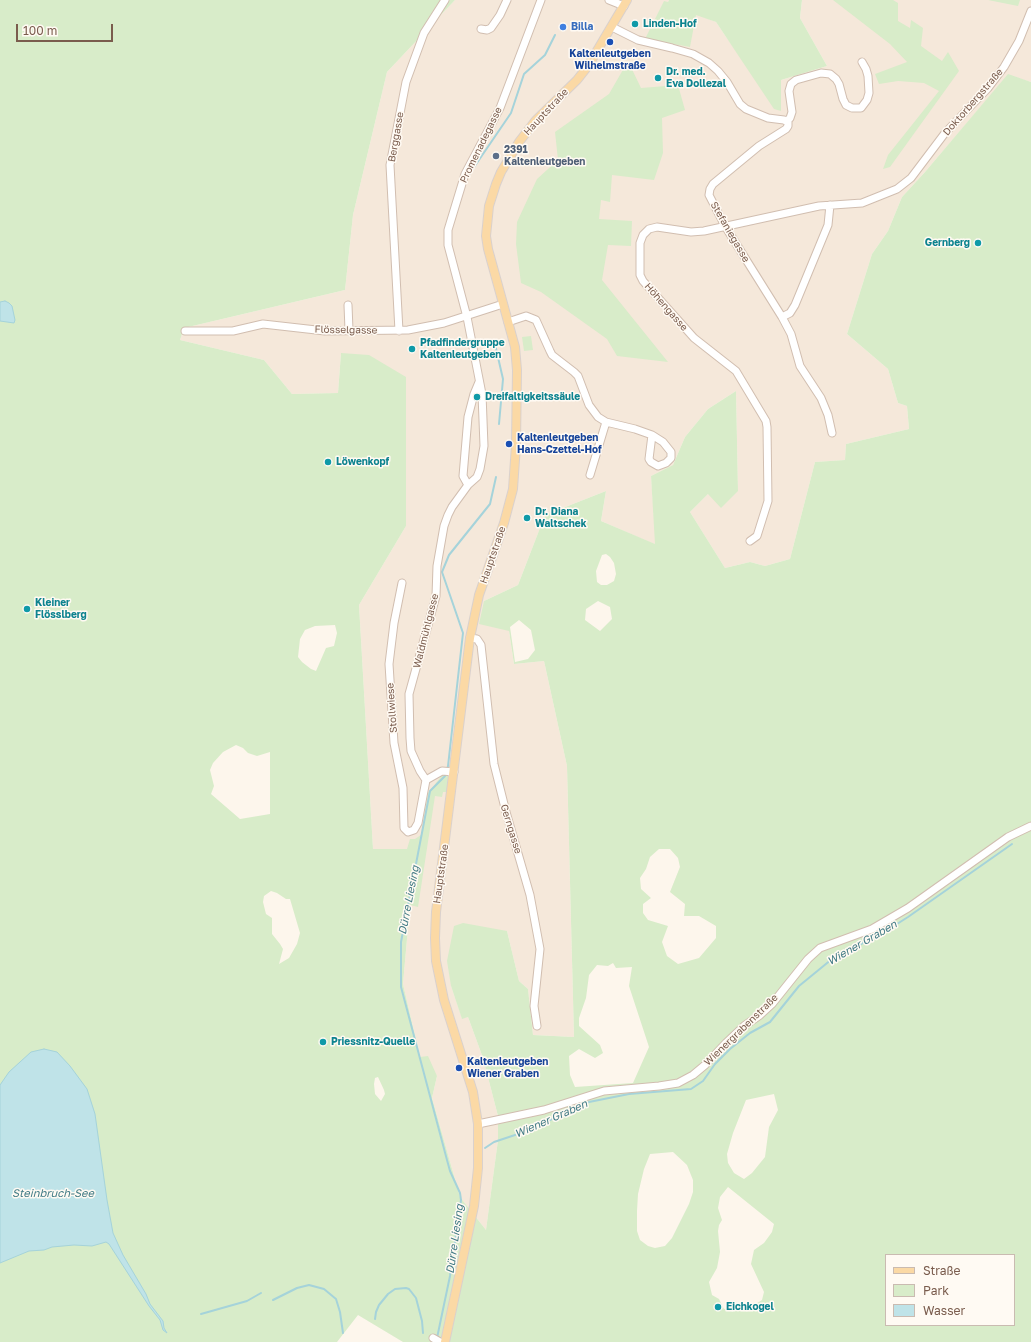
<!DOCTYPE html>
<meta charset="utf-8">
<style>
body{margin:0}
#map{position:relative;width:1031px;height:1342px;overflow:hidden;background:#fdf6ec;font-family:"Golos Text",sans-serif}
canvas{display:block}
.legend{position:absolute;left:885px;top:1254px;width:130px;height:72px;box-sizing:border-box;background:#fffaf3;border:1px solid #cabbb1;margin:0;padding:5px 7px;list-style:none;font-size:12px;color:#7a5c4d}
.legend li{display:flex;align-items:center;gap:8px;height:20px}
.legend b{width:20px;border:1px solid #cabbb1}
.scale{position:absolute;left:16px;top:24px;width:97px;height:18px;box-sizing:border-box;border:2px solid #7a5c4d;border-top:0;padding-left:5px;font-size:12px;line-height:14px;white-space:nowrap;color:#7a5c4d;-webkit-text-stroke:3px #fffaf3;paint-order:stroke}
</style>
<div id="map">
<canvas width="1031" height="1342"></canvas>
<ul class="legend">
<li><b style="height:5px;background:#fbd9a5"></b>Straße</li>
<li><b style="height:11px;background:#d8ecc9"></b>Park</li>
<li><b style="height:11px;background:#bfe3e8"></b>Wasser</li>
</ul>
<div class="scale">100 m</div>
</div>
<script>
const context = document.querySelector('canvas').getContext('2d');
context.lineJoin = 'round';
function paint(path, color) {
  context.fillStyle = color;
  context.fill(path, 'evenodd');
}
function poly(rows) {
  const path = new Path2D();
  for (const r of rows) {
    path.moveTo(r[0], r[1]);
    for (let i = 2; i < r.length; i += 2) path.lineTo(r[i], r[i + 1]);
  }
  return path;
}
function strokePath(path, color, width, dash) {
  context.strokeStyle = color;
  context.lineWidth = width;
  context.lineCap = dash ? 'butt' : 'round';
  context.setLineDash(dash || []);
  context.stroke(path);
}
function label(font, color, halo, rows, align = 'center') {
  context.font = font + ' "Golos Text",sans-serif';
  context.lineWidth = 3;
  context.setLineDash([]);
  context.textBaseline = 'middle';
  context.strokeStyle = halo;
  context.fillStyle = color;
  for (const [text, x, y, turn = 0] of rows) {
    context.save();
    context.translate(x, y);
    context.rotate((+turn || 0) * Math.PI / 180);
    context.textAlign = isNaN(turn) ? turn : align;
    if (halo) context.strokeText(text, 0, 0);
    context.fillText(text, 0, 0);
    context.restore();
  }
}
paint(poly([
 [455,0,669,0,668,2,716,22,726,37,781,111,781,80,827,66,800,18,802,0,1031,0,1031,82,1008,75,925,172,902,197,888,231,872,254,847,334,888,369,898,403,907,406,909,429,846,444,845,460,815,462,790,559,765,566,750,562,725,568,690,512,708,494,738,491,736,391,708,409,685,437,673,465,651,476,656,545,601,521,606,491,545,515,518,585,484,601,509,631,514,664,544,661,567,766,574,1037,533,1035,528,989,519,981,507,931,451,986,462,1018,468,1017,483,1058,498,1116,498,1140,486,1230,460,1197,432,1098,437,1076,420,1057,403,984,410,905,424,849,373,849,359,605,406,526,341,353,338,393,292,394,264,360,180,340,184,328,345,290,353,215,387,72]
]), '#f5e8da');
paint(poly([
 [0,0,455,0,387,72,353,215,345,290,184,328,180,340,264,360,292,394,338,393,341,353,369,355,406,377,406,526,359,605,373,849,407,849,410,839,415,839,421,835,428,793,443,774,450,774,447,792,443,792,442,797,435,796,418,907,410,905,403,984,420,1057,428,1056,437,1076,432,1098,460,1197,486,1230,498,1140,498,1116,483,1058,468,1017,462,1019,451,986,447,961,454,926,463,923,507,931,519,981,528,989,533,1035,574,1037,567,766,544,661,514,664,509,631,479,624,484,601,518,585,545,515,606,491,601,521,655,544,651,476,673,465,685,437,708,409,736,391,738,491,721,508,708,494,690,512,725,568,750,562,765,566,790,559,815,462,845,460,846,444,909,429,907,406,898,403,888,369,847,334,872,254,888,231,902,197,925,172,1008,74,1031,82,1031,1342,403,1342,358,1315,337,1342,0,1342],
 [606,554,610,557,614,563,616,574,614,581,607,585,601,585,597,582,596,571,602,555],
 [598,601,610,607,612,619,600,631,585,620,586,609],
 [519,620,531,630,535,650,528,659,515,662,510,627],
 [335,625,337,633,334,646,326,648,316,671,311,669,302,662,298,657,300,639,305,630,315,626],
 [236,745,243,748,248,753,257,756,270,752,270,814,240,819,211,794,214,786,210,770,213,763,223,752],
 [659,849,670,849,678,858,680,867,670,892,685,904,684,916,699,916,716,926,716,938,699,958,678,964,667,956,662,942,668,926,648,920,643,913,643,904,651,898,641,889,640,878,646,869,650,857],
 [271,891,277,893,286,899,290,899,300,933,297,944,289,958,279,964,283,949,280,944,272,934,272,918,266,914,263,902,264,896],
 [613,963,616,968,632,967,629,986,649,1047,633,1083,575,1087,570,1075,569,1056,579,1049,595,1058,603,1053,600,1045,579,1026,579,1018,586,998,589,975,597,965,608,966],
 [378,1077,384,1090,385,1094,381,1101,375,1094,374,1084,375,1078],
 [774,1094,778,1110,769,1127,765,1157,752,1173,744,1179,734,1173,728,1163,727,1154,733,1133,746,1100],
 [673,1152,687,1165,693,1180,693,1192,689,1204,672,1238,665,1246,655,1248,648,1246,640,1240,637,1231,637,1211,638,1194,644,1169,650,1154],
 [728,1187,774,1224,772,1232,764,1243,754,1250,751,1264,764,1292,762,1300,748,1309,736,1306,724,1309,719,1299,712,1295,709,1282,717,1268,720,1252,718,1231,719,1225,722,1220,718,1208,720,1197],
 [886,1255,1014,1255,1014,1325,886,1325],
 [669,0,802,0,800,18,827,66,781,80,781,111,774,109,716,22,696,15,690,47,645,39,664,1,668,2],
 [833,0,893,0,898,3,898,21,910,28,911,20,923,28,921,46,942,61,948,52,959,71,890,167,883,169,888,155,939,91,924,83,898,81,879,84,875,74,907,62,890,44],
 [988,0,1020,0,1018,6],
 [628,61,641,88,678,85,685,110,662,118,663,153,654,180,612,175,610,202,601,200,599,219,632,221,631,246,608,245,602,280,668,362,617,356,607,339,541,292,521,283,516,244,517,222,537,179,558,160,555,132,609,94],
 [531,336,533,350,524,351,522,337]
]), '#d8ecc9');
const water = poly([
 [5,301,9,303,12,306,15,320,14,323,0,321,0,302,5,301],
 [44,1049,57,1052,70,1066,87,1089,95,1114,107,1200,113,1233,123,1255,146,1294,150,1304,163,1321,164,1328,167,1333,163,1330,160,1320,149,1306,109,1244,106,1242,92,1246,74,1245,52,1247,44,1250,29,1251,0,1263,0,1085,9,1072,31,1052,44,1049]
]);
paint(water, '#bfe3e8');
strokePath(water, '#a5d3da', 1);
strokePath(poly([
 [468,176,511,113,524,74,545,55,555,35],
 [494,340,503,379,499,424],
 [485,1148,494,1142,524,1132,589,1102,629,1094,691,1089,703,1081,715,1064,730,1049,750,1033,770,1022,799,986,832,959,886,931,908,917,1012,844],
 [273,1300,297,1288,309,1285,324,1289,336,1299,340,1312,343,1333],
 [201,1314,247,1301,261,1293],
 [375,1319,376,1312,379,1305,388,1294,395,1289,406,1288,409,1289,416,1298,422,1321,423,1333],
 [437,1338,450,1276,461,1200,460,1193,450,1171,447,1160,401,987,401,942,430,791,445,776,448,766,463,633,442,572,449,555,490,504,496,477]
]), '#a5d3da', 2);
const minor = poly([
 [609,0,624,6],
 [612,27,638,40,672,48,693,54,709,63,718,71,727,82,740,104,746,109,768,118,784,120,788,122,788,126,786,129,759,146,713,184,710,189,709,195,725,226,782,317,791,334,800,366,821,398,828,415,832,433],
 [481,29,487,30,491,28,500,15,507,0],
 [787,121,790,118,792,112,789,91,791,84,796,80,821,73,830,74,836,79,839,84,843,99,846,105,852,108,861,108,867,100,869,93,868,76,866,69,862,62],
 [348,305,349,330],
 [782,317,790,313,795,305,828,225,830,205],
 [508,322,526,316,536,320,550,351,552,355,574,372,578,376,589,405,598,417,606,422,635,429,652,435,649,459,651,462,658,466,666,463,671,458,671,452,663,442,652,435],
 [185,331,233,331,263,324,325,331,408,330,444,323,503,304],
 [399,331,390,165,406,82,424,33,445,0],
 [590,475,606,422],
 [468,485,463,476,468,417,474,394,479,382],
 [750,541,757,536,768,501,767,427,766,421,736,371,694,338,643,281,640,275,640,243,643,235,649,229,657,227,691,232,704,231,819,206,862,203,897,189,911,178,945,133,988,88,1004,67,1019,41,1031,11],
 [402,583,394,623,389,664,394,743,403,788,404,828,408,832,414,830,418,823,426,780,420,771,411,751,410,738,409,694,436,596,437,566,444,526,448,515,452,507,468,485,477,477,480,469,484,446,482,394,467,317,448,245,448,230,465,174,500,108,541,0],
 [470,638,477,639,481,645,494,764,506,812,530,895,540,949,534,1006,537,1026],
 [426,780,442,771,454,772],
 [478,1124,544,1110,604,1091,659,1086,678,1083,693,1075,705,1065,726,1043,744,1026,760,1015,772,1004,808,959,820,948,872,929,908,908,1008,837,1031,826],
 [433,1338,440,1342]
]);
const major = poly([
 [445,1342,474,1206,478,1168,478,1124,473,1092,444,1000,436,961,435,938,436,912,470,638,479,595,504,523,513,489,516,445,517,370,515,347,488,249,486,236,489,206,496,184,501,172,519,142,536,120,577,80,588,66,627,0]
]);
strokePath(minor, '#d1beb0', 9);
strokePath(major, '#dad1cd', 10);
strokePath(minor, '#fff', 7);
strokePath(major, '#fbd9a5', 8);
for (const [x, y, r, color] of [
 [635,24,4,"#0f9aa8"],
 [563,27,4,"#3f7fe0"],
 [610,42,4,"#1a4fb4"],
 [658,78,4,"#0f9aa8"],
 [496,156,4,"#5c6f8a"],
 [978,243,4,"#0f9aa8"],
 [412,349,4,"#0f9aa8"],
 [477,397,4,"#0f9aa8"],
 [509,444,4,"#1a4fb4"],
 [328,462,4,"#0f9aa8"],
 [527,518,4,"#0f9aa8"],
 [27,609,4,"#0f9aa8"],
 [323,1042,4,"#0f9aa8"],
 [459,1068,4,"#1a4fb4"],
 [718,1307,4,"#0f9aa8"]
]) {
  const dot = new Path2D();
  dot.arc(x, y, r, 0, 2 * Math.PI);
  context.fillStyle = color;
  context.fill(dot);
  strokePath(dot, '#fffaf3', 1.5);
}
label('bold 10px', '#0d838f', '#fffaf3', [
 ["Linden-Hof",643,24],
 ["Dr. med.",666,72],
 ["Eva Dollezal",666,84],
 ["Gernberg",970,243,"right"],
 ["Pfadfindergruppe",420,343],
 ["Kaltenleutgeben",420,355],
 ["Dreifaltigkeitssäule",485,397],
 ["Löwenkopf",336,462],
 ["Dr. Diana",535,512],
 ["Waltschek",535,524],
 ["Kleiner",35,603],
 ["Flösslberg",35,615],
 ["Priessnitz-Quelle",331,1042],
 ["Eichkogel",726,1307]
], 'left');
label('bold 10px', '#366cbe', '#fffaf3', [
 ["Billa",571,27]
], 'left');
label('bold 10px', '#164399', '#fffaf3', [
 ["Kaltenleutgeben",610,54,"center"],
 ["Wilhelmstraße",610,66,"center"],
 ["Kaltenleutgeben",517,438],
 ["Hans-Czettel-Hof",517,450],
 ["Kaltenleutgeben",467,1062],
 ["Wiener Graben",467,1074]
], 'left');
label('10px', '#7a5c4d', '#fffaf3', [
 ["Doktorbergstraße",973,102,-49],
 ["Hauptstraße",546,112,-47],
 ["Berggasse",396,137,-80],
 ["Promenadegasse",481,145,-64],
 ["Stefaniegasse",730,232,60],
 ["Höhengasse",666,307,49],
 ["Flösselgasse",346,330,1],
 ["Hauptstraße",493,555,-71],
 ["Waldmühlgasse",426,631,-76],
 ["Stollwiese",392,708,-94],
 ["Gerngasse",511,829,73],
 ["Hauptstraße",441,874,-82],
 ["Wienergrabenstraße",741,1030,-44]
]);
label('bold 10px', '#4e5e75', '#fffaf3', [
 ["2391",504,150],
 ["Kaltenleutgeben",504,162]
], 'left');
label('italic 11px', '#437c86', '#fffaf3', [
 ["Dürre Liesing",409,900,-79],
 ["Wiener Graben",862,943,-30],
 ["Wiener Graben",551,1119,-24],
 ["Steinbruch-See",53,1194],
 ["Dürre Liesing",455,1239,-82]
]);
</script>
